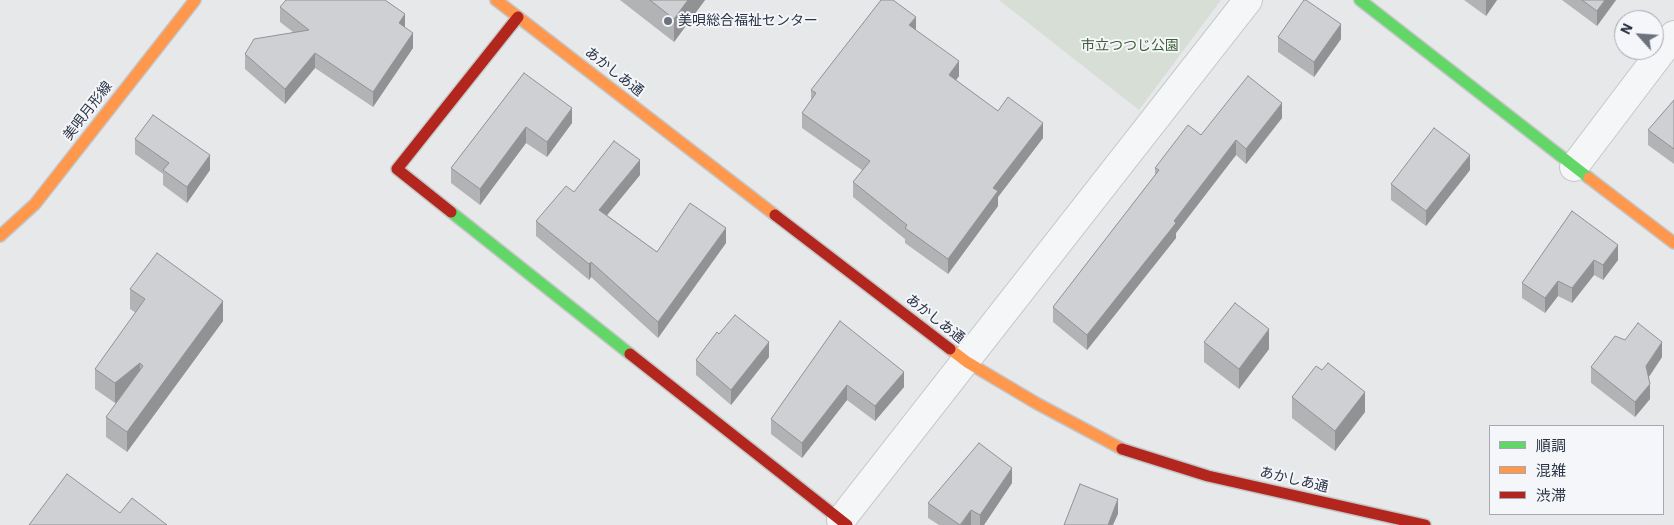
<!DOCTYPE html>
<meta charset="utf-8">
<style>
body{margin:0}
#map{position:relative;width:1674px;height:525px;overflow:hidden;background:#e6e8ea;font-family:"IBM Plex Sans","Noto Sans JP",sans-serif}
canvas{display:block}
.legend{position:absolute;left:1489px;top:425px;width:175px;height:90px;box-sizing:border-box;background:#f4f6f9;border:1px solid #a4a8b1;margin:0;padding:6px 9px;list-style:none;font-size:15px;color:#2b3445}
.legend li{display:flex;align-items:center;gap:10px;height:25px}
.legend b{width:25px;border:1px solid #a4a8b1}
.north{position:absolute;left:1614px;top:10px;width:50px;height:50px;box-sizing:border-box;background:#f4f6f9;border:1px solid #a4a8b1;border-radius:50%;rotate:296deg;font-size:14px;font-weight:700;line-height:20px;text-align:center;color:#2b3445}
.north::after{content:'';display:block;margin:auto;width:18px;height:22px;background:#6c737f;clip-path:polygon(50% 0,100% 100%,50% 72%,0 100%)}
</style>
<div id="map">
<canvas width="1674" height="525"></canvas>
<ul class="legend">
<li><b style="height:6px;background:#63d668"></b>順調</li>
<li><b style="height:6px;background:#ff974d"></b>混雑</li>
<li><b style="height:6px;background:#b3261e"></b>渋滞</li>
</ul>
<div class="north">N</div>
</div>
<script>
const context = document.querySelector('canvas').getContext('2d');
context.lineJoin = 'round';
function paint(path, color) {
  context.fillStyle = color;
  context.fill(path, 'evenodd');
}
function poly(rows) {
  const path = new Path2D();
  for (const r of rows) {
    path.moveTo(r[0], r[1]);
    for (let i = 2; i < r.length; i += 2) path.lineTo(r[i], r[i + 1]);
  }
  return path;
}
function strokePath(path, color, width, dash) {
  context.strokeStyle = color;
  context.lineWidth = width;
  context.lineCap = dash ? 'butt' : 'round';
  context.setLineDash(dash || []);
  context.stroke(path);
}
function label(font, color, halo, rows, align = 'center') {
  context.font = font + ' "IBM Plex Sans","Noto Sans JP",sans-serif';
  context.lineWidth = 4;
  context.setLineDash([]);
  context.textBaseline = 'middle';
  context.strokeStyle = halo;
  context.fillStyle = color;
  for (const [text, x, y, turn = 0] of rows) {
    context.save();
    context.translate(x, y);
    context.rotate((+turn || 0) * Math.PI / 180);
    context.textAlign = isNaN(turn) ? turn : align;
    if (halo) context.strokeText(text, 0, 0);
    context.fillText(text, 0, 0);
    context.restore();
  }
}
paint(poly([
 [999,0,1221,0,1139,110]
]), '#d6ded6');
const street = poly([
 [1574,167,1674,35],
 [841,520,1248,0]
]);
const fast = poly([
 [1360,0,1589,178],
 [451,212,630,354]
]);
const slow = poly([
 [496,0,775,215],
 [1589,178,1674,243],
 [0,236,35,204,195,0],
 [950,349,967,362,1036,403,1122,449]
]);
const jam = poly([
 [451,212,397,169,518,17],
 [775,215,950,349],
 [630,354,847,525],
 [1122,449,1208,476,1425,525]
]);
strokePath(street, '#c4c6c8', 30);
strokePath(fast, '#c4c6c8', 14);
strokePath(slow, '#c4c6c8', 14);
strokePath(jam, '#c4c6c8', 14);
strokePath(street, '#f5f6f7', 28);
strokePath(fast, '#63d668', 11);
strokePath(slow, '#ff974d', 11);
strokePath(jam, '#b3261e', 11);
paint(poly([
 [620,0,705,0,674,42],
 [1464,0,1497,0,1486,16],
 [1562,0,1616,0,1597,26],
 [280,7,405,27,413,48,373,107,315,68,285,104,245,69,245,54,293,32,280,22],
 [916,30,959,76,956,80,998,111,1043,138,998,197,998,206,948,274,905,243,905,239,853,197,853,182,862,170,802,128,802,113,811,100,811,90],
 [1278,37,1341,39,1314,77,1278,52],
 [524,73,572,123,547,157,526,143,480,205,451,183,451,168],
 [1674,100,1674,164,1648,145,1648,130],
 [1282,118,1246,164,1236,155,1176,233,1176,238,1087,350,1053,322,1053,307,1155,175,1155,168,1201,135],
 [135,139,210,170,187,203,163,185,163,174,135,154],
 [1470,170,1426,226,1391,200,1391,184],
 [640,175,607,215,657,252,726,243,658,338,591,277,589,280,536,236,536,221,574,192],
 [1572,211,1618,260,1603,280,1594,275,1572,303,1558,296,1545,313,1522,298,1522,283],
 [130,289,223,321,127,452,106,437,106,417,118,401,115,403,95,389,95,369,136,313,130,309],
 [840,321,904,387,875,421,847,400,802,458,771,434,771,419],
 [1204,342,1269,349,1239,389,1204,362],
 [769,357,731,405,696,375,696,360],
 [1662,357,1649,377,1650,399,1635,417,1591,383,1591,367],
 [1322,370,1365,412,1335,451,1292,418,1292,397],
 [1012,483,984,525,939,525,928,518,928,503]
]), '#b1b3b5');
paint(poly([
 [688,0,705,0,674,42,674,19],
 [1486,0,1497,0,1486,16],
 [1605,0,1616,0,1597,26,1597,11],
 [405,14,405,29,399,23],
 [916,17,916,32,909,25],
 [1341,24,1341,39,1314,77,1314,62],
 [413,33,413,48,373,107,373,92],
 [315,53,315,68,285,104,285,89],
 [959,61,959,76,949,90,949,75],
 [1282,103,1282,118,1246,164,1246,149],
 [572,108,572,123,547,157,547,142],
 [1043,123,1043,138,998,197,998,206,948,274,948,259,993,188],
 [526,127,526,143,480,205,480,189],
 [1236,140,1236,155,1176,233,1176,238,1087,350,1087,335],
 [210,155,210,170,187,203,187,187],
 [1470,155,1470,170,1426,226,1426,211],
 [640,160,640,175,599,225,599,210],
 [726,228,726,243,658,338,658,322],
 [1618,245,1618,260,1603,280,1603,265],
 [1594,260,1594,275,1572,303,1572,288],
 [591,262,591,277,589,280,589,264],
 [1558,281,1558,296,1545,313,1545,298],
 [223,301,223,321,127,452,127,432],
 [1269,329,1269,349,1239,389,1239,369],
 [769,342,769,357,731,405,731,390],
 [1662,342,1662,357,1646,381,1646,366],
 [140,363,140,383,115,403,115,383],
 [904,372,904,387,875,421,875,406],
 [1650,384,1650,399,1635,417,1635,402],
 [847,385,847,400,802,458,802,443],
 [1365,392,1365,412,1335,451,1335,431],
 [1012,468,1012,483,984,525,980,525,980,515],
 [1118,499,1118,514,1113,525,1108,525],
 [971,510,971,525,961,525]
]), '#909294');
const building = poly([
 [286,0,385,0,405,14,399,23,413,33,373,92,315,53,285,89,245,54,254,39,309,30,280,7,286,0],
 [650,0,688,0,674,19,650,0],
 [881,0,893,0,916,17,909,25,959,61,949,75,998,111,1008,97,1043,123,993,188,998,191,948,259,905,228,907,225,853,182,870,161,802,113,816,93,811,90,881,0],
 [1304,0,1306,0,1341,24,1314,62,1278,37,1304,0],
 [1582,0,1605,0,1597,11,1582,0],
 [524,73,572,108,547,142,526,127,480,189,451,168,524,73],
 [1248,76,1282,103,1246,149,1236,140,1174,221,1176,223,1087,335,1053,307,1159,170,1155,168,1188,125,1201,135,1248,76],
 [1674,100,1674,149,1648,130,1674,100],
 [153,115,210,155,187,187,163,170,169,163,135,139,153,115],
 [1434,128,1470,155,1426,211,1391,184,1434,128],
 [614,141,640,160,599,210,657,252,690,203,726,228,658,322,591,262,589,264,536,221,566,186,574,192,614,141],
 [1572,211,1618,245,1603,265,1594,260,1572,288,1558,281,1545,298,1522,283,1572,211],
 [157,253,223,301,127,432,106,417,143,366,140,363,115,383,95,369,145,299,130,289,157,253],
 [1235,303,1269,329,1239,369,1204,342,1235,303],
 [735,315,769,342,731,390,696,360,717,332,719,334,735,315],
 [840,321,904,372,875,406,847,385,802,443,771,419,840,321],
 [1638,323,1662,342,1646,366,1650,384,1635,402,1591,367,1615,336,1625,340,1638,323],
 [1328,363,1365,392,1335,431,1292,397,1316,366,1322,370,1328,363],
 [979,443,1012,468,980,515,971,510,960,525,928,503,979,443],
 [67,474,120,513,132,498,167,525,29,525,67,474],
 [1080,484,1118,499,1108,525,1064,525,1080,484]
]);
paint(building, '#ced0d3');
strokePath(building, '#909294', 1);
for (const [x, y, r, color] of [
 [668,21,5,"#6c737f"]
]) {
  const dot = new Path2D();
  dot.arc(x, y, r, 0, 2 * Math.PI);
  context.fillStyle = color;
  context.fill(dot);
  strokePath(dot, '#f4f6f9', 2);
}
label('14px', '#2b3445', '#f4f6f9', [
 ["美唄総合福祉センター",678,21]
], 'left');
label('14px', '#3f6138', '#f4f6f9', [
 ["市立つつじ公園",1130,46]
]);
label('14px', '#2b3445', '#f4f6f9', [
 ["あかしあ通",614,72,38],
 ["美唄月形線",88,111,-52],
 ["あかしあ通",935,319,38],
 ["あかしあ通",1294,480,13]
]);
</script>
